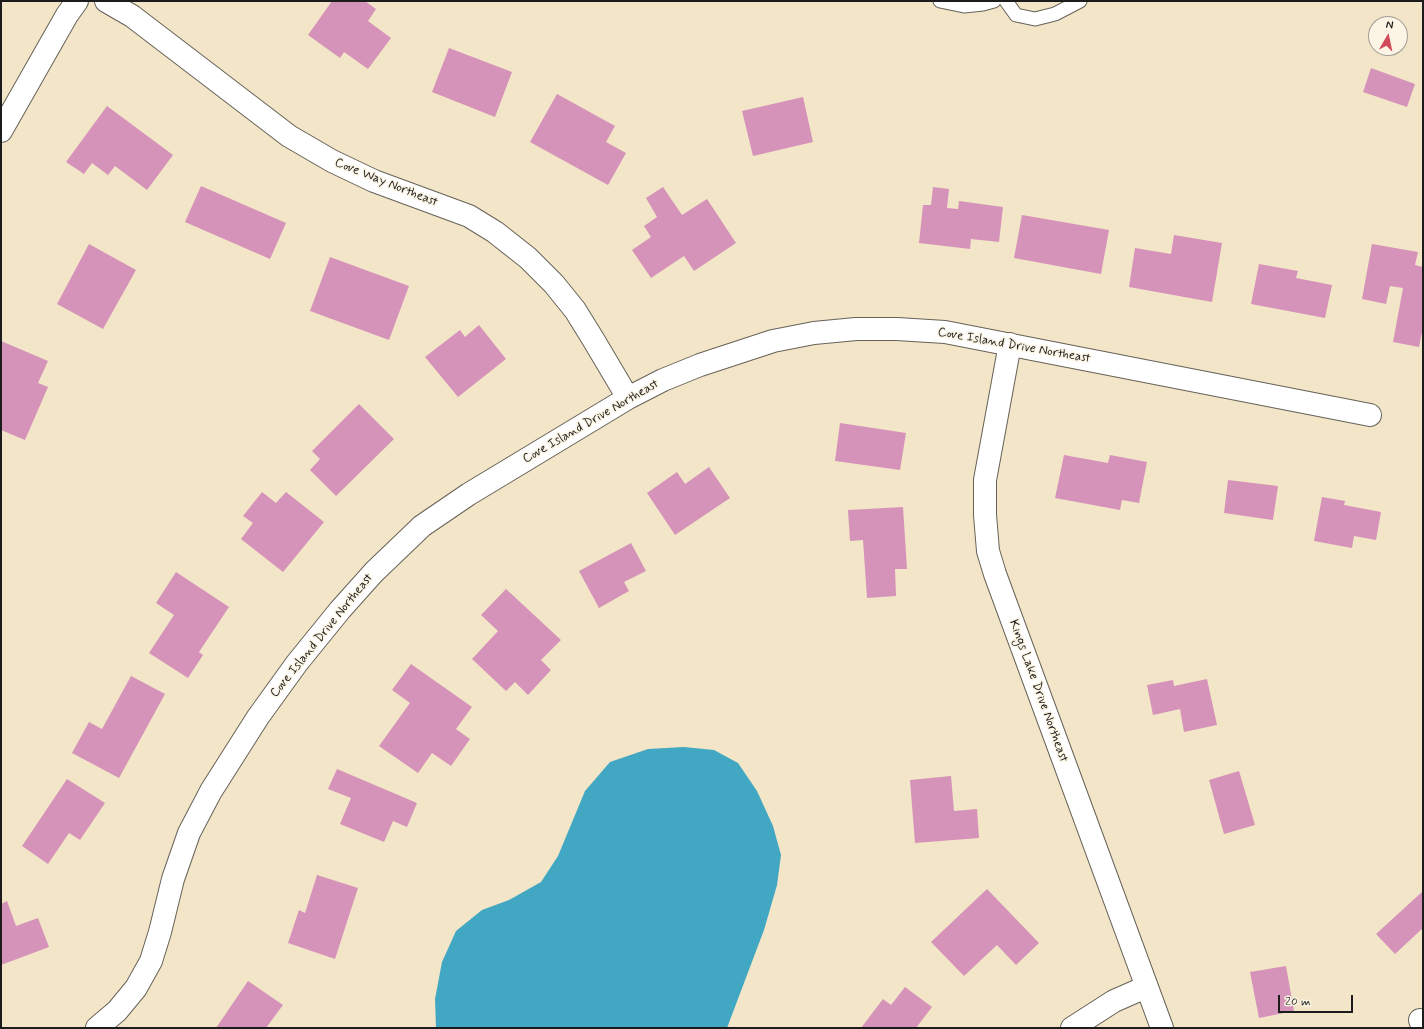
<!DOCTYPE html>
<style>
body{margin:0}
#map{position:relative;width:1424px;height:1029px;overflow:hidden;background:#f2e5c8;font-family:Mynerve,sans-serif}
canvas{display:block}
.frame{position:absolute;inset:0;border:2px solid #1c1c1c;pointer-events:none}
.north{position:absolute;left:1368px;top:16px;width:40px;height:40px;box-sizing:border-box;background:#fcf5e5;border:1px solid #a29e95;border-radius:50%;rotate:9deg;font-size:11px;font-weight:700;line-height:16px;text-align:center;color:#1c1c1c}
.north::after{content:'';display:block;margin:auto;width:14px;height:18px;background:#d1495b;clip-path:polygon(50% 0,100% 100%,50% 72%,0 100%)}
.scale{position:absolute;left:1278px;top:995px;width:75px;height:18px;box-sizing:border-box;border:2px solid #1c1c1c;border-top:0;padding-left:5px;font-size:12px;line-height:14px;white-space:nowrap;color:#1c1c1c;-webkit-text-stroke:3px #fcf5e5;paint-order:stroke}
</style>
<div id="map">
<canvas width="1424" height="1029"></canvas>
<div class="frame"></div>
<div class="north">N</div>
<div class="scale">20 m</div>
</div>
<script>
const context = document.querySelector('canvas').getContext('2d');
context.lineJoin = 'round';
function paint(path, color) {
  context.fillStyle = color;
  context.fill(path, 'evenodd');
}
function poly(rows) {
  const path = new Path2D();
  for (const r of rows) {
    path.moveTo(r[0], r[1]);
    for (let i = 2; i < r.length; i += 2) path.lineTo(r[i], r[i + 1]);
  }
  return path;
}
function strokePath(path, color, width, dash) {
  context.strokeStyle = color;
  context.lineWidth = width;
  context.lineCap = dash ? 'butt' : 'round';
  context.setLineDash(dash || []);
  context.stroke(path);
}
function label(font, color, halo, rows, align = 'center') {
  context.font = font + ' Mynerve,sans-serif';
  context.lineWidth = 3;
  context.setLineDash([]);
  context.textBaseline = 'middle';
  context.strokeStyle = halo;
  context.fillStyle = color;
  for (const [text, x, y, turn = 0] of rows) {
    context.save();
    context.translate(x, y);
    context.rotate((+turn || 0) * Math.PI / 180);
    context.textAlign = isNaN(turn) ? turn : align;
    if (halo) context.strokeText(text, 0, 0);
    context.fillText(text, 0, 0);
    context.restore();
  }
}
paint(poly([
 [684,747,714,750,738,763,757,791,773,826,781,855,777,885,764,930,727,1028,436,1028,435,999,442,962,456,931,482,910,509,900,541,882,558,856,585,791,610,762,648,749]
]), '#42a7c2');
paint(poly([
 [332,1,365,1,376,9,368,21,391,38,368,69,344,52,340,58,308,35],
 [449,48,512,72,495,117,432,92],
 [1371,68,1415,84,1407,107,1363,92],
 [557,94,615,126,606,142,626,153,608,185,530,142],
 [803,97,813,142,753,156,742,111],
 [107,106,173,155,147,190,115,166,108,175,92,163,84,174,66,162],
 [201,186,286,223,270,259,185,222],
 [663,187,682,215,707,199,736,243,694,271,684,256,651,278,632,250,651,237,644,226,657,217,646,198],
 [933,187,949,189,947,208,958,209,959,201,1003,207,999,242,971,239,970,249,919,243,923,205,931,205],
 [1022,215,1109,230,1101,274,1014,258],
 [1174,235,1222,243,1212,302,1129,287,1135,248,1171,254],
 [89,244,136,270,103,329,57,304],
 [1372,244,1418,252,1415,265,1423,267,1423,327,1419,347,1393,342,1403,288,1390,286,1386,304,1362,299],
 [330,257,409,286,389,340,310,311],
 [1259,264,1298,271,1296,278,1332,285,1325,318,1251,304],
 [479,325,506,359,458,397,425,357,460,330,465,337],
 [1,341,48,361,38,383,48,387,25,440,1,430],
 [359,404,394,439,336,496,310,470,320,459,312,451],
 [840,423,906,433,900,470,835,461],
 [1064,455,1108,463,1110,455,1147,462,1139,503,1122,500,1120,510,1055,498],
 [709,467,730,498,675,535,647,493,677,472,685,484],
 [1228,480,1278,486,1273,520,1224,513],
 [262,492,276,503,286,492,324,522,283,572,241,539,253,523,243,516],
 [1322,497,1345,501,1344,505,1381,512,1376,540,1354,536,1352,548,1314,541],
 [903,507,907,569,895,569,896,596,867,598,863,540,850,541,848,510],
 [631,543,646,571,624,582,629,591,599,608,579,571],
 [176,572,229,607,199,652,203,655,188,678,149,653,174,615,156,603],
 [506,589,561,640,541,660,551,670,528,695,515,682,506,691,472,659,498,631,481,615],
 [411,664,472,707,456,729,470,739,451,766,432,753,418,773,379,746,410,703,392,690],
 [131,676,165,694,119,778,72,753,89,722,102,729],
 [1207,679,1217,725,1184,732,1180,709,1153,715,1147,685,1173,680,1174,686],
 [337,769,417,803,407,827,393,821,384,842,340,824,351,798,328,789],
 [1239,771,1255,825,1224,834,1209,780],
 [951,776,954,811,977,809,979,838,915,843,910,780],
 [67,779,105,803,80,840,69,833,48,864,22,846],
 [317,875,358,888,335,959,288,943,299,910,305,913],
 [987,889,1039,943,1016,965,997,945,964,976,931,942],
 [1423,891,1423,928,1395,954,1376,934],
 [7,901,16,926,38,918,49,947,1,965,1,904],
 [1286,966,1294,1011,1259,1018,1250,972],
 [248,981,283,1005,266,1028,216,1028],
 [905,987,932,1007,916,1028,861,1028,883,999,891,1005]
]), '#d693b9');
const lane = poly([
 [940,1,964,6,983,4,994,1],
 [1006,1,1016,15,1035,19,1055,14,1080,1]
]);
const street = poly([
 [106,1,132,16,289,136,332,161,374,181,469,216,495,232,528,258,554,284,575,310,593,339,628,398],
 [1,131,67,15,77,1],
 [1010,344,985,480,985,515,988,551,995,574,1162,1028],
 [1420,1020,1423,1028],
 [97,1028,117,1011,136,988,151,961,160,932,173,879,189,833,211,791,258,717,297,663,340,610,374,572,422,526,469,494,532,456,628,398,663,380,700,365,773,341,814,333,856,329,897,329,945,332,1370,415],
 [1072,1028,1114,1001,1146,987]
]);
strokePath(lane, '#676258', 15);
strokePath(street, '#676258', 24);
strokePath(lane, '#fff', 13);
strokePath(street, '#fff', 22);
label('13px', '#1c1c1c', '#fcf5e5', [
 ["Cove Way Northeast",386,183,22],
 ["Cove Island Drive Northeast",1014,346,10],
 ["Cove Island Drive Northeast",591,422,-30],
 ["Cove Island Drive Northeast",322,636,-51],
 ["Kings Lake Drive Northeast",1038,691,70]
]);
</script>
